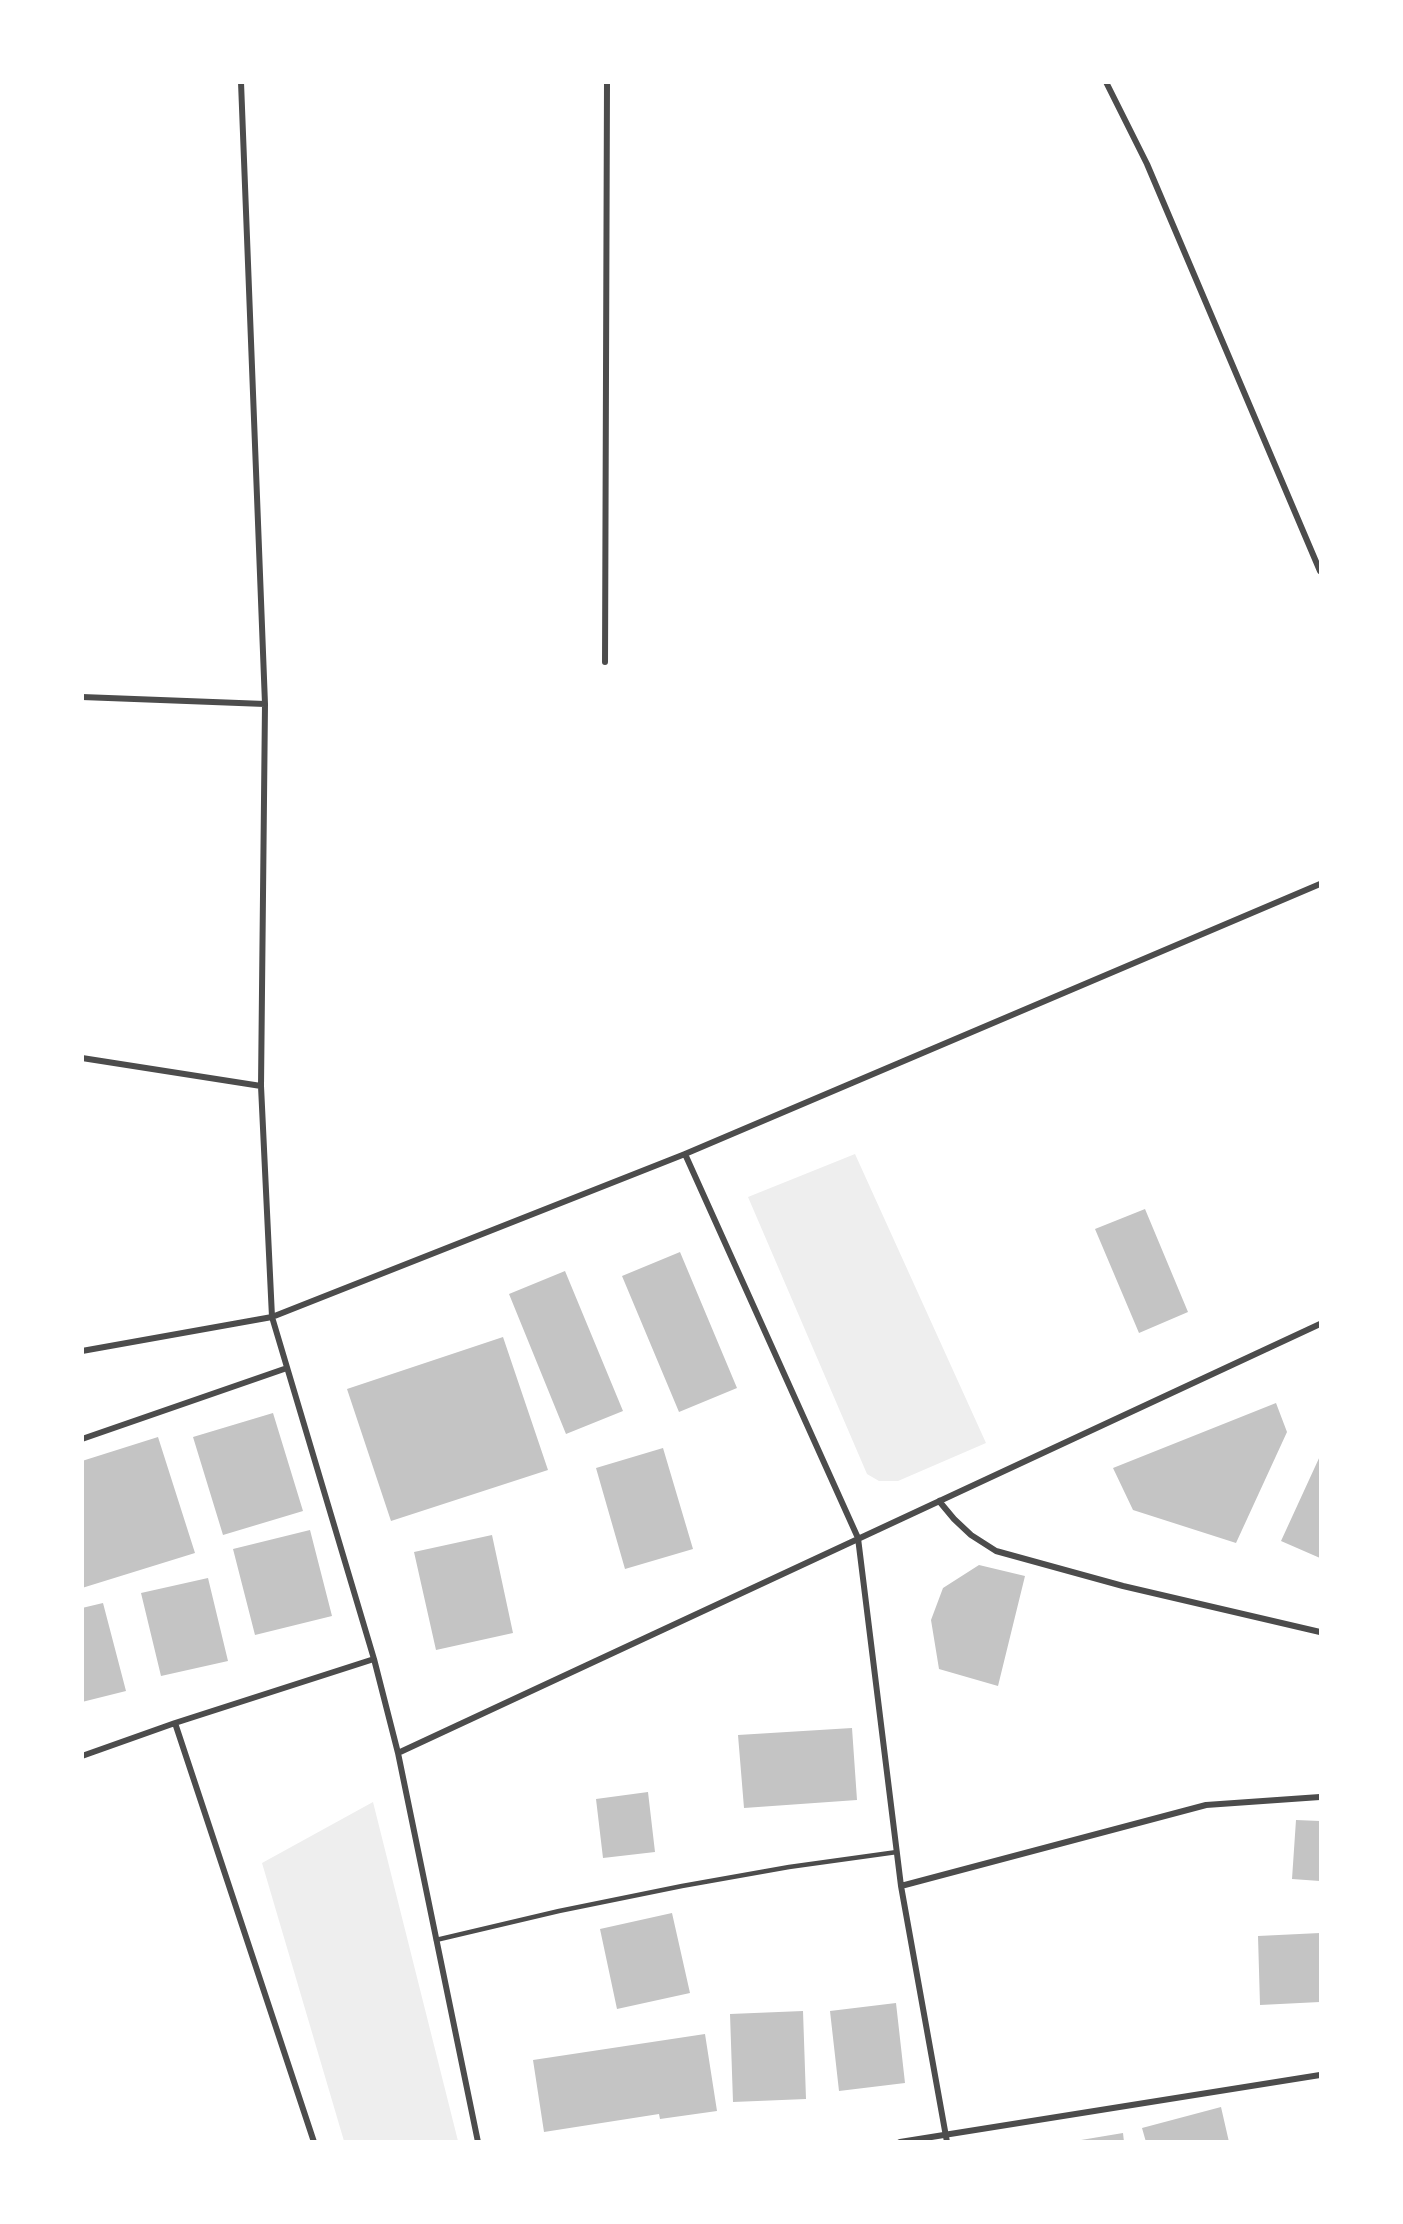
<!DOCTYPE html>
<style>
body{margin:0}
#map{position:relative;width:1403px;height:2224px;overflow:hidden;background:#fff;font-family:Poppins,sans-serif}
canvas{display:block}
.frame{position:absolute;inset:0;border:84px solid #fff;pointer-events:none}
</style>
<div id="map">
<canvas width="1403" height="2224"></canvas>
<div class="frame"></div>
</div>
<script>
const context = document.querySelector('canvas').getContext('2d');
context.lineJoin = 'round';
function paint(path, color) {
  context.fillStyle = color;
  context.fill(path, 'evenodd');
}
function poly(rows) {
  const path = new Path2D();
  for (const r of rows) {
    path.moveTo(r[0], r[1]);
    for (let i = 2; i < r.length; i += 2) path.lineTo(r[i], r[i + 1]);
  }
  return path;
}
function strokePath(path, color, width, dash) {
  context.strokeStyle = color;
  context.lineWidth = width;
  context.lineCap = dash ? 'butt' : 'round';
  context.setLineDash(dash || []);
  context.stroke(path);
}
paint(poly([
 [855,1154,986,1443,898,1481,879,1481,867,1474,748,1197],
 [373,1802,458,2141,344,2141,262,1863]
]), '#eee');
paint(poly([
 [1145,1209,1188,1312,1139,1333,1095,1229],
 [680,1252,737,1388,679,1412,622,1276],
 [565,1271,623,1411,566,1434,509,1294],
 [503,1337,548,1470,391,1521,347,1389],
 [1276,1403,1287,1432,1236,1543,1133,1510,1113,1468],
 [273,1413,303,1511,223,1535,193,1437],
 [158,1437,195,1553,82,1588,82,1461],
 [663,1448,693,1549,625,1569,596,1468],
 [1320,1456,1320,1558,1281,1541],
 [310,1530,332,1616,255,1635,233,1549],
 [492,1535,513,1633,436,1650,414,1552],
 [979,1565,1025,1576,998,1686,939,1669,931,1620,943,1588],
 [208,1578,228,1661,161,1676,141,1593],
 [103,1603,126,1691,82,1702,82,1608],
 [852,1728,857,1800,744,1808,738,1735],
 [648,1792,655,1852,603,1858,596,1799],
 [1296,1820,1320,1821,1320,1881,1292,1879],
 [672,1913,690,1993,617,2009,600,1929],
 [1320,1933,1320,2002,1260,2005,1258,1936],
 [896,2003,905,2083,839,2091,830,2011],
 [803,2011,806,2099,733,2102,730,2014],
 [705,2034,717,2111,660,2119,659,2114,544,2132,533,2060],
 [1221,2107,1229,2142,1146,2142,1142,2128],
 [1123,2133,1124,2142,1081,2142,1081,2140]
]), '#c4c4c4');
strokePath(poly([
 [436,1940,559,1911,682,1886,789,1867,897,1852]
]), '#4c4c4c', 4.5);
strokePath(poly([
 [241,82,265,704,261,1086,272,1317,374,1659,398,1753,478,2142],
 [1106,82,1147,164,1320,571],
 [605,662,607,82],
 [82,697,265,704],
 [82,1058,261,1086],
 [685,1154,858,1538,901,1886,947,2142],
 [82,1351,272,1317,685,1154,1320,884],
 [82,1439,287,1368],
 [939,1501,954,1519,971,1535,996,1551,1123,1586,1320,1632],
 [175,1723,314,2142],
 [398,1753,1320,1324],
 [82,1756,175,1723,374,1659],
 [901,1886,1206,1805,1320,1797],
 [900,2142,1320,2075]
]), '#4c4c4c', 6);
</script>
